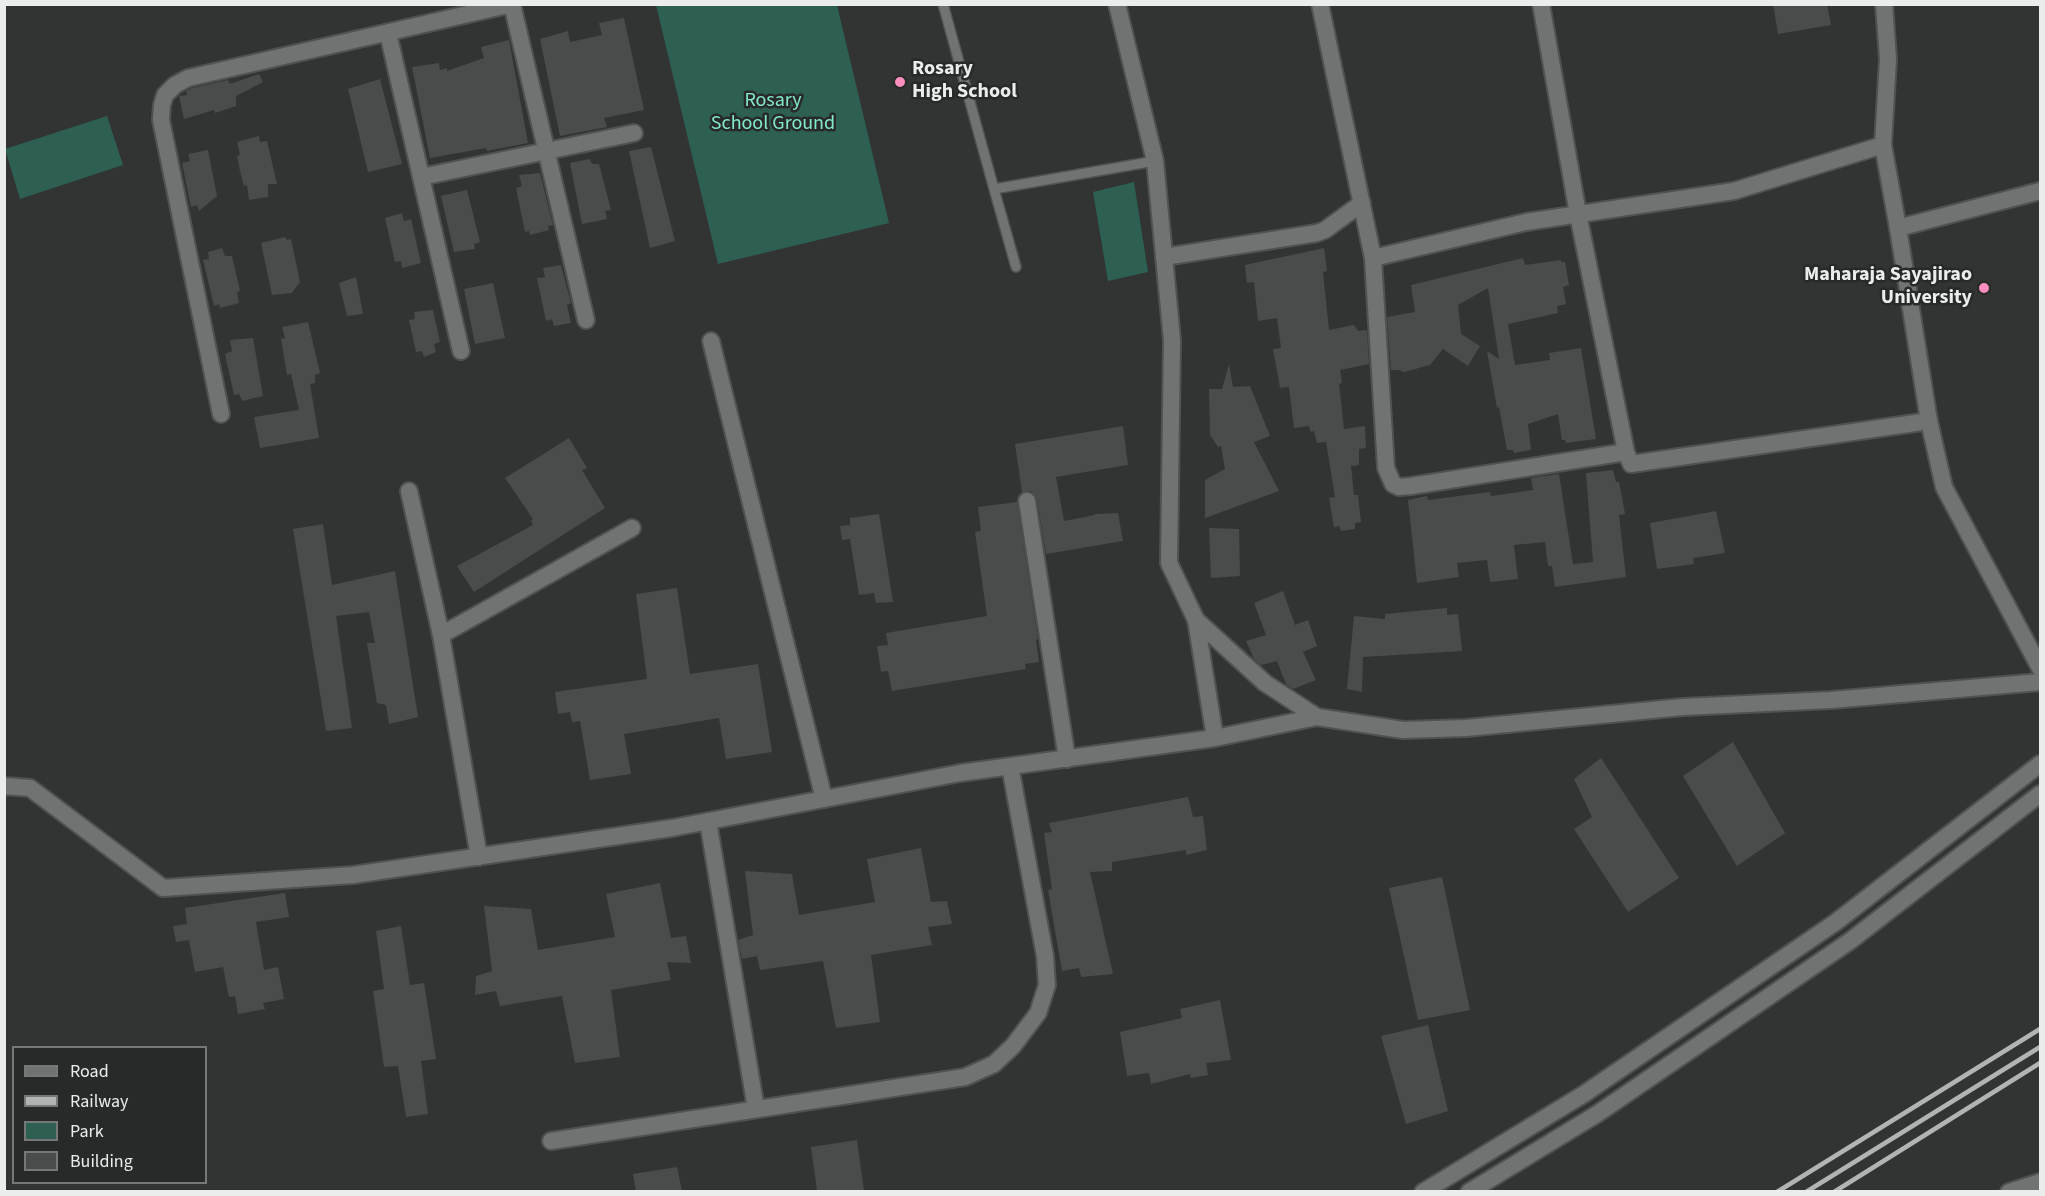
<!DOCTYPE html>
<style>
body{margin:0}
#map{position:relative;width:2045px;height:1196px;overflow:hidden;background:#323434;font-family:"Source Sans 3",sans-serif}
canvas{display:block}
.frame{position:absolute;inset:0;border:6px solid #ebedec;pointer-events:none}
.legend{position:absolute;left:12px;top:1046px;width:195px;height:138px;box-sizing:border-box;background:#282a2a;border:2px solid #767878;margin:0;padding:8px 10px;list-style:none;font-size:18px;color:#ebedec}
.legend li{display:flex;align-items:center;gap:12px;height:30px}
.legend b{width:30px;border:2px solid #767878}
</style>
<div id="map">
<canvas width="2045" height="1196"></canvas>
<div class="frame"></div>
<ul class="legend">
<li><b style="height:8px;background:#707372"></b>Road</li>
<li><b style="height:8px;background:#b2b4b4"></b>Railway</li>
<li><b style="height:16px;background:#2d5f53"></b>Park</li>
<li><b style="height:16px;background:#494c4b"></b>Building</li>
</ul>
</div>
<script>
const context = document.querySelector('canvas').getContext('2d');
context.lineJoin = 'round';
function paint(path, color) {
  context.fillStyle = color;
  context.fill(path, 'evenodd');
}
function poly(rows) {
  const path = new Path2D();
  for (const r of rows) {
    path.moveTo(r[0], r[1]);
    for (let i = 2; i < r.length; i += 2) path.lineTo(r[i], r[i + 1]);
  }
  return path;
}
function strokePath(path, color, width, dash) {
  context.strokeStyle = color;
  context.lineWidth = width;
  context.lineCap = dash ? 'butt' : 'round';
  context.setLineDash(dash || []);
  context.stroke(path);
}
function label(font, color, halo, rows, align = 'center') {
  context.font = font + ' "Source Sans 3",sans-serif';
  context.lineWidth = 5;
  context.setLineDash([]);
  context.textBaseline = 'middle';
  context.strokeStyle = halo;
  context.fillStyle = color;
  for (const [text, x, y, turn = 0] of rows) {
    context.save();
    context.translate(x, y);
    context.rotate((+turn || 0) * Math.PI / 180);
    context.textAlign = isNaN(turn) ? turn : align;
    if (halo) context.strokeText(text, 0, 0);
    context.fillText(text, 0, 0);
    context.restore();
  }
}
paint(poly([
 [656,5,837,5,889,223,718,264],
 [107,116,123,165,20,199,5,149],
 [1134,182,1148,272,1108,281,1093,192]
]), '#2d5f53');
paint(poly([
 [1773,4,1827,4,1831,25,1778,34],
 [624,18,644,110,604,118,607,127,560,136,540,39,568,31,570,42,602,35,599,23],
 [509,40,528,143,487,151,486,148,430,158,412,67,439,63,440,70,447,68,447,71,484,58,481,47],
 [259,74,263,82,236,96,236,106,215,113,214,110,184,119,179,96,187,95,186,91,192,88,228,80,230,84],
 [380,79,402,164,368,172,348,89],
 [259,136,260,142,267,141,277,184,268,184,268,197,249,200,247,185,244,186,240,171,237,156,240,155,237,142],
 [651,147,675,241,650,248,629,151],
 [208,150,217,196,199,211,197,205,191,207,182,163,190,161,188,154],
 [590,159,592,164,599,164,611,210,605,211,607,219,582,224,570,163],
 [540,173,553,225,548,226,549,230,530,235,529,231,525,232,516,188,522,186,519,175],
 [467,190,480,242,474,244,475,249,454,252,441,196],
 [402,213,404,221,411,219,421,263,402,268,401,261,395,262,385,218],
 [285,237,287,240,291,239,300,282,292,293,272,295,261,243],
 [222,248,225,256,232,256,240,291,237,292,239,303,220,308,219,304,214,306,203,260,209,259,208,252],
 [1324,248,1327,271,1323,272,1329,330,1354,325,1358,331,1367,330,1369,364,1340,370,1342,383,1339,384,1344,429,1365,426,1366,448,1359,449,1359,465,1351,466,1354,495,1358,495,1361,522,1355,523,1355,529,1341,531,1339,526,1334,527,1329,498,1335,497,1326,442,1317,443,1314,431,1311,432,1309,426,1294,428,1289,387,1280,388,1273,349,1281,348,1277,318,1258,321,1254,282,1247,283,1245,265],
 [1523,258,1525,265,1561,260,1561,262,1565,262,1569,285,1563,287,1566,304,1557,306,1558,313,1508,324,1515,365,1550,360,1549,353,1581,348,1596,439,1566,443,1565,440,1562,440,1558,414,1528,424,1531,450,1514,453,1513,450,1507,450,1499,407,1497,408,1487,351,1499,359,1488,288,1458,305,1461,334,1480,346,1468,366,1443,349,1430,365,1404,372,1399,370,1391,370,1387,317,1415,312,1411,285],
 [561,265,571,303,567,305,571,323,554,326,552,319,546,321,537,278,545,277,543,268],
 [356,277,363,314,347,316,339,283],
 [493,283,505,338,475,344,464,289],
 [433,310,440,342,434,344,436,352,424,357,422,351,416,352,409,320,415,319,414,312],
 [308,322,320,373,315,375,315,383,310,384,319,438,260,448,254,417,299,410,291,374,287,375,281,339,285,338,282,327],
 [253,338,263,396,242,401,239,394,234,395,225,354,232,351,230,340],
 [1229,364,1233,387,1250,386,1270,436,1254,442,1279,491,1205,518,1205,480,1225,469,1221,446,1218,447,1210,435,1209,389,1222,389],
 [1123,426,1128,465,1056,477,1064,521,1095,515,1095,514,1118,513,1123,541,1046,554,1037,499,1031,491,1022,492,1015,444],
 [569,438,587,468,582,470,605,508,474,592,457,566,533,525,531,521,533,519,505,478],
 [1613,470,1616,482,1619,482,1625,514,1619,515,1626,577,1555,587,1552,566,1548,566,1545,542,1514,545,1518,579,1490,582,1487,560,1457,563,1459,577,1417,583,1408,500,1427,496,1428,500,1490,492,1491,496,1533,490,1531,478,1559,474,1573,564,1593,562,1586,473],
 [1017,502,1038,639,1036,640,1039,662,1025,664,1026,669,892,691,888,671,881,672,877,646,888,645,886,633,987,616,975,532,981,531,978,507],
 [1716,511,1725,553,1693,558,1694,564,1657,569,1650,523],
 [879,514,893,602,876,603,874,593,859,595,850,539,842,540,840,526,850,525,850,518],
 [323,524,332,585,395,571,418,717,389,724,386,705,377,703,367,643,375,643,369,612,336,616,352,728,326,731,293,529],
 [1209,528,1239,529,1240,576,1211,578],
 [677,588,690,674,758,664,772,752,726,759,719,718,624,734,631,774,590,780,580,721,572,722,570,712,558,714,555,692,647,679,636,594],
 [1283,591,1295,625,1308,620,1317,646,1303,652,1316,680,1293,689,1286,684,1277,661,1261,665,1254,659,1246,641,1266,635,1254,603],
 [1447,608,1447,615,1458,614,1462,651,1363,657,1362,692,1347,689,1354,616,1385,619,1385,614],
 [1733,742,1785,833,1737,866,1683,776],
 [1601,758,1679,878,1628,912,1574,829,1592,817,1574,779],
 [1188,797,1193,817,1203,816,1207,850,1186,855,1186,850,1112,862,1112,871,1090,872,1113,974,1081,977,1079,968,1062,971,1048,890,1052,889,1044,833,1052,832,1049,823],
 [921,848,931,902,947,901,952,924,928,927,932,945,871,955,880,1022,836,1028,823,961,760,970,757,956,742,959,738,940,753,935,745,871,792,874,799,915,875,902,867,859],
 [1442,877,1470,1010,1418,1020,1389,888],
 [660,883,671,938,686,936,691,963,667,962,671,980,611,990,620,1057,575,1063,562,996,500,1006,496,991,475,995,476,976,492,971,484,906,531,909,538,950,615,937,606,894],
 [285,893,289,917,256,922,264,970,278,967,284,999,263,1003,265,1009,238,1014,235,996,229,997,223,967,195,972,189,940,176,942,173,926,187,924,185,908],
 [401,926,410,985,424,983,436,1059,421,1061,428,1114,406,1117,398,1066,384,1067,373,991,384,989,376,931],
 [1220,1000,1231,1060,1206,1063,1208,1075,1191,1078,1190,1074,1151,1084,1149,1073,1127,1076,1120,1032,1182,1018,1180,1009],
 [1428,1025,1448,1111,1406,1124,1381,1036],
 [857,1140,864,1191,817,1191,811,1147],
 [677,1167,682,1191,636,1191,633,1174]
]), '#494c4b');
const service = poly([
 [943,4,994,189,1155,161],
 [994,189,1016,267]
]);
const minor = poly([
 [512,4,586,320],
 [1320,4,1373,258,1526,222,1734,191,1883,145],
 [1541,4,1578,214,1626,452,1631,464,1929,421],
 [388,33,461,351],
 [421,177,634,133],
 [1898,228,2040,191],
 [1164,257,1317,233,1325,230,1362,203],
 [1373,258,1386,468,1393,484,1399,487,1411,486,1626,452],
 [711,341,824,799],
 [221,414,161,120,162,105,165,95,175,85,188,78,512,4],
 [409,491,441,635,479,857],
 [1027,501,1067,759],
 [1196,620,1215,738,1317,717],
 [441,635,632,528],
 [4,786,30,788,163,888,353,875,672,828,960,773,1215,738],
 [708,821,756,1109],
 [551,1141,965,1077,994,1064,1013,1046,1038,1013,1047,985,1045,956,1010,766],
 [2009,1192,2040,1182]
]);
const tertiary = poly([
 [1117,4,1155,161,1172,340,1169,563,1196,620,1265,683,1317,717,1403,730,1466,728,1683,707,1831,700,2040,682],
 [1884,4,1888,59,1883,145,1898,228,1929,421,1944,487,2040,668]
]);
const secondary = poly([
 [1423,1192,1584,1094,1836,922,2040,764],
 [1469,1192,1597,1114,1850,941,2040,794]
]);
strokePath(service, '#505251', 12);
strokePath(minor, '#505251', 20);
strokePath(tertiary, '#505251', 20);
strokePath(secondary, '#505251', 20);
strokePath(service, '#707372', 9);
strokePath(minor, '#707372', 16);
strokePath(tertiary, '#707372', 16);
strokePath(secondary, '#707372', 16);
strokePath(poly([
 [1777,1192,2040,1029],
 [1806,1192,2040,1047],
 [1834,1192,2040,1063]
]), '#b2b4b4', 4.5);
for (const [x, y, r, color] of [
 [900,82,6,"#fe8ebd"],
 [1984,288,6,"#fe8ebd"]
]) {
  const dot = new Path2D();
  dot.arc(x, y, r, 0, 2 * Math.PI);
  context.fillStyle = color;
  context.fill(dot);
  strokePath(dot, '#282a2a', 2);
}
label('bold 20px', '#ebedec', '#282a2a', [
 ["Rosary",912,70],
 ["High School",912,93],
 ["Maharaja Sayajirao",1972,276,"right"],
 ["University",1972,299,"right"]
], 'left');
label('20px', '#82e9cd', '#282a2a', [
 ["Rosary",773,102],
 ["School Ground",773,125]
]);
</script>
